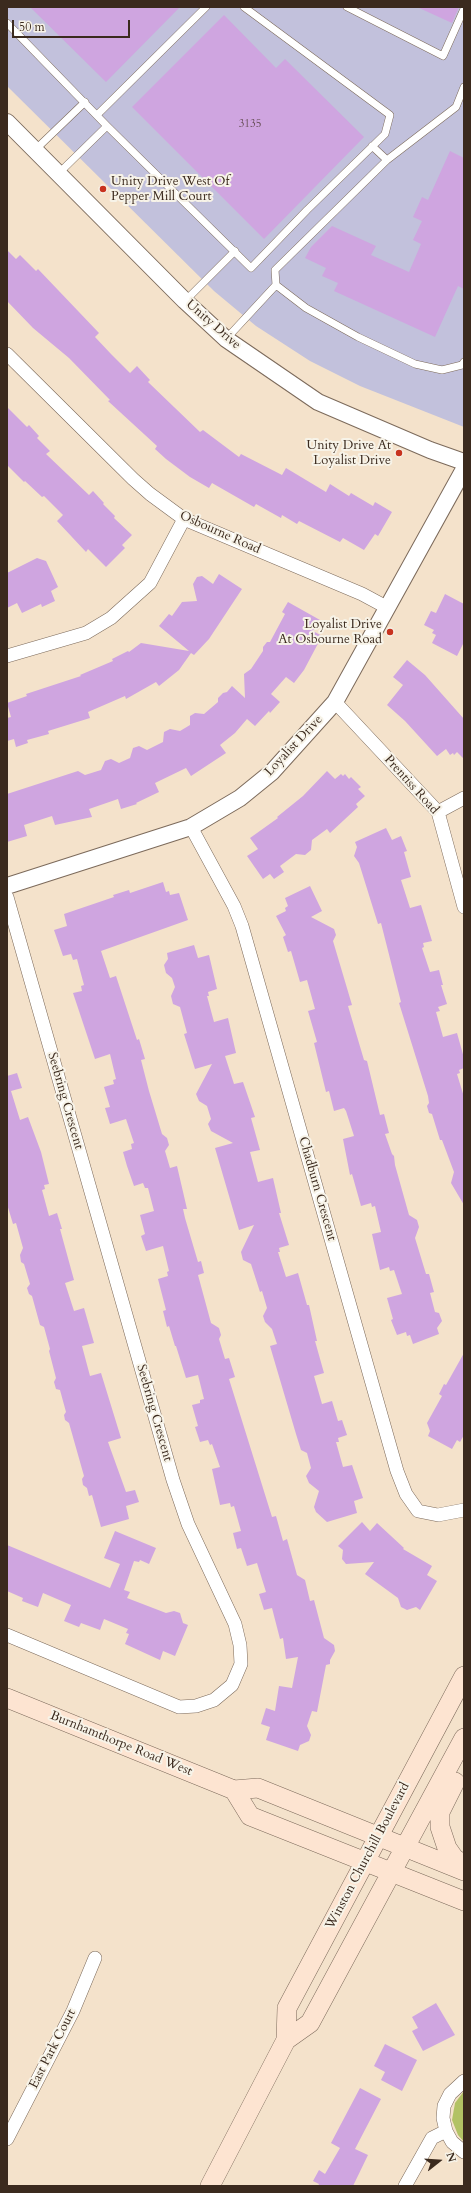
<!DOCTYPE html>
<style>
body{margin:0}
#map{position:relative;width:471px;height:2193px;overflow:hidden;background:#f4e2cb;font-family:Cardo,serif}
canvas{display:block}
.frame{position:absolute;inset:0;border:8px solid #3b2a1e;pointer-events:none}
.north{position:absolute;left:419px;top:2141px;width:40px;height:40px;-webkit-text-stroke:3px #f7f3e8;paint-order:stroke;rotate:73deg;font-size:11px;font-weight:700;line-height:16px;text-align:center;color:#3b2a1e}
.north::after{content:'';display:block;margin:auto;width:14px;height:18px;background:#3b2a1e;clip-path:polygon(50% 0,100% 100%,50% 72%,0 100%)}
.scale{position:absolute;left:12px;top:20px;width:118px;height:18px;box-sizing:border-box;border:2px solid #3b2a1e;border-top:0;padding-left:5px;font-size:12px;line-height:14px;white-space:nowrap;color:#3b2a1e;-webkit-text-stroke:3px #f7f3e8;paint-order:stroke}
</style>
<div id="map">
<canvas width="471" height="2193"></canvas>
<div class="frame"></div>
<div class="north">N</div>
<div class="scale">50 m</div>
</div>
<script>
const context = document.querySelector('canvas').getContext('2d');
context.lineJoin = 'round';
function paint(path, color) {
  context.fillStyle = color;
  context.fill(path, 'evenodd');
}
function poly(rows) {
  const path = new Path2D();
  for (const r of rows) {
    path.moveTo(r[0], r[1]);
    for (let i = 2; i < r.length; i += 2) path.lineTo(r[i], r[i + 1]);
  }
  return path;
}
function strokePath(path, color, width, dash) {
  context.strokeStyle = color;
  context.lineWidth = width;
  context.lineCap = dash ? 'butt' : 'round';
  context.setLineDash(dash || []);
  context.stroke(path);
}
function label(font, color, halo, rows, align = 'center') {
  context.font = font + ' Cardo,serif';
  context.lineWidth = 4;
  context.setLineDash([]);
  context.textBaseline = 'middle';
  context.strokeStyle = halo;
  context.fillStyle = color;
  for (const [text, x, y, turn = 0] of rows) {
    context.save();
    context.translate(x, y);
    context.rotate((+turn || 0) * Math.PI / 180);
    context.textAlign = isNaN(turn) ? turn : align;
    if (halo) context.strokeText(text, 0, 0);
    context.fillText(text, 0, 0);
    context.restore();
  }
}
paint(poly([
 [7,7,464,7,464,427,360,386,310,361,256,326,214,291,7,86]
]), '#c2c1dc');
paint(poly([
 [464,2091,464,2142,458,2135,452,2120,455,2103]
]), '#b2c264');
paint(poly([
 [30,7,180,7,106,82],
 [417,7,459,7,452,23],
 [224,15,276,68,285,59,364,137,264,239,132,107],
 [450,151,464,158,464,289,458,286,435,337,334,291,338,283,322,276,326,268,305,258,311,247,332,226,376,246,371,255,409,272,421,244,413,240,422,221,413,217,422,197,428,200],
 [7,250,16,259,20,255,36,271,38,269,99,333,95,337,111,354,130,373,137,366,150,380,148,382,200,432,203,430,239,457,241,454,282,475,286,468,326,492,330,484,349,496,351,493,373,506,375,502,392,512,378,536,375,534,364,550,343,538,340,542,299,521,297,524,282,515,281,518,256,504,254,507,212,483,209,488,190,477,166,459,155,449,157,446,108,401,110,400,69,358,33,328,7,301],
 [7,407,27,427,29,425,39,436,37,438,50,451,46,454,89,495,93,491,104,503,103,504,115,516,114,518,132,535,122,545,125,548,106,567,88,549,86,552,57,521,63,515,44,496,42,497,25,481,24,482,7,465],
 [37,558,46,561,58,587,51,591,55,601,42,607,41,604,22,613,17,603,7,608,7,573],
 [219,574,242,589,209,639,194,655,191,653,179,670,159,686,156,682,126,699,125,696,88,712,90,718,48,731,49,734,27,740,28,743,16,747,14,739,7,741,7,718,11,717,7,703,27,696,26,694,81,676,80,675,113,661,112,659,128,651,129,652,141,643,189,651,159,626,169,614,172,616,182,602,197,601,193,584,197,577,202,576,213,584],
 [445,594,464,604,464,642,457,656,432,643,436,635,432,633,434,630,424,625,431,611,436,613],
 [288,602,320,620,313,631,322,636,304,670,294,683,286,677,271,694,280,702,270,713,269,711,255,726,247,719,235,733,220,745,226,753,191,776,186,768,155,783,159,792,136,803,137,804,121,809,118,799,89,809,92,817,55,825,52,816,24,825,27,836,7,842,7,794,78,771,85,775,101,770,105,761,111,759,119,763,130,758,133,748,139,746,147,750,163,742,164,732,170,729,180,731,190,725,190,716,195,713,204,714,218,702,218,698,223,693,227,692,232,686,245,698,244,674,251,669,263,651,263,647,267,642,270,642,285,614,282,612],
 [407,660,425,675,464,719,464,759,457,752,454,755,453,753,450,755,446,749,437,756,405,721,387,705,403,685,393,677],
 [327,771,335,779,341,774,343,776,345,774,349,779,351,777,361,787,358,789,365,796,356,804,358,807,330,833,327,829,312,840,311,850,305,855,296,854,280,866,284,872,274,879,270,874,263,879,247,856,258,849,250,838,278,818,277,817,303,796],
 [386,828,392,840,401,836,407,851,404,852,411,877,401,880,410,908,421,905,432,941,423,943,424,947,422,948,430,972,439,970,443,985,441,985,447,1004,438,1007,440,1011,436,1012,443,1037,457,1033,464,1058,464,1068,459,1070,460,1073,457,1074,464,1097,464,1205,451,1183,454,1172,442,1140,440,1140,432,1114,429,1113,427,1106,429,1103,428,1096,399,1003,401,1002,381,923,378,924,359,863,354,856,357,847,355,842],
 [163,882,166,892,169,891,170,895,179,893,188,920,101,951,110,978,116,976,137,1040,139,1039,145,1059,141,1060,149,1091,162,1134,167,1138,169,1145,165,1151,170,1168,177,1166,187,1209,183,1209,185,1218,198,1262,201,1261,204,1273,198,1275,211,1323,219,1328,221,1335,219,1339,225,1359,229,1358,235,1377,229,1379,272,1517,276,1516,283,1541,287,1539,297,1575,305,1580,310,1601,314,1600,324,1638,334,1645,335,1651,330,1660,330,1664,326,1665,317,1712,312,1711,307,1726,311,1735,309,1741,300,1745,298,1751,266,1740,270,1727,261,1724,266,1708,275,1711,279,1686,292,1688,298,1657,286,1659,283,1638,280,1639,272,1608,264,1610,259,1594,266,1592,257,1563,247,1566,241,1548,237,1549,233,1533,241,1531,234,1506,231,1507,230,1503,220,1505,212,1469,220,1467,212,1444,210,1445,208,1440,200,1442,195,1427,198,1426,192,1405,200,1403,200,1400,204,1399,198,1375,186,1378,176,1346,175,1346,169,1326,167,1327,163,1311,166,1310,158,1279,168,1276,167,1272,169,1271,163,1246,146,1251,141,1236,145,1234,140,1215,154,1211,148,1188,145,1188,143,1183,134,1186,127,1166,123,1152,132,1149,131,1144,134,1143,126,1119,110,1124,105,1108,110,1107,104,1087,114,1084,113,1080,116,1079,110,1054,95,1059,73,993,82,991,81,986,84,985,77,959,73,960,71,954,63,956,54,930,67,926,64,914,114,897,113,895,129,890,130,893],
 [310,886,322,911,311,917,334,929,336,935,333,941,352,1005,348,1006,364,1060,367,1061,380,1115,384,1114,389,1133,385,1134,392,1154,394,1156,395,1165,409,1215,417,1220,419,1227,415,1238,426,1274,429,1274,434,1292,430,1293,435,1312,439,1313,442,1321,437,1328,439,1334,413,1344,410,1335,407,1336,406,1332,397,1335,391,1320,393,1319,387,1298,402,1294,394,1270,390,1271,389,1267,380,1270,372,1234,381,1232,375,1206,372,1207,371,1203,361,1206,352,1174,350,1175,343,1139,354,1136,346,1111,344,1108,334,1111,329,1091,326,1092,314,1043,317,1042,308,1011,315,1009,307,980,300,982,291,951,288,952,283,937,286,935,276,916,286,911,285,908,288,906,285,898],
 [194,945,198,958,209,955,217,989,208,992,209,996,207,996,214,1022,228,1018,236,1053,225,1056,234,1084,243,1082,255,1117,251,1118,260,1150,250,1152,258,1182,273,1178,281,1213,279,1213,289,1245,279,1248,280,1252,278,1252,286,1277,298,1273,307,1305,309,1305,317,1341,315,1341,324,1373,314,1376,322,1404,332,1401,338,1421,342,1420,347,1435,338,1438,339,1442,336,1442,343,1467,352,1465,363,1498,354,1501,357,1513,327,1522,316,1512,314,1507,319,1491,309,1483,306,1476,311,1468,307,1453,301,1450,296,1434,270,1346,277,1344,272,1329,265,1322,263,1316,267,1308,262,1291,260,1292,251,1264,243,1260,241,1252,254,1225,239,1230,215,1148,233,1143,211,1131,208,1124,211,1119,207,1106,199,1101,196,1094,212,1064,195,1069,184,1034,187,1033,180,1007,173,1004,171,996,175,987,172,978,166,973,164,965,168,959,167,953],
 [17,1073,22,1088,11,1091,20,1120,28,1117,41,1152,49,1184,44,1185,45,1189,42,1190,49,1216,57,1213,62,1229,60,1229,74,1280,65,1283,74,1311,84,1308,94,1343,82,1346,90,1376,101,1373,121,1438,108,1442,126,1492,135,1490,139,1502,126,1506,129,1519,101,1527,92,1495,89,1496,87,1488,83,1485,82,1479,84,1476,69,1423,65,1420,64,1415,66,1412,60,1390,56,1389,54,1382,56,1378,49,1351,50,1349,44,1327,40,1325,32,1296,29,1294,27,1288,30,1284,24,1264,21,1262,20,1255,23,1248,16,1223,13,1224,7,1204,7,1076],
 [464,1353,464,1435,460,1442,457,1440,452,1449,428,1436,430,1431,427,1423,442,1396,439,1394,444,1384,446,1385],
 [362,1522,370,1531,377,1523,404,1548,403,1549,432,1566,427,1575,437,1581,420,1610,416,1607,407,1610,401,1607,398,1598,365,1574,374,1562,346,1564,342,1559,343,1550,338,1546],
 [115,1531,156,1548,149,1564,140,1560,139,1562,134,1561,124,1590,130,1592,127,1598,166,1613,174,1611,180,1613,183,1623,188,1625,175,1656,163,1651,160,1660,125,1644,129,1634,126,1633,128,1629,104,1619,100,1630,81,1623,79,1627,64,1621,71,1605,43,1593,38,1607,22,1601,23,1598,7,1591,7,1545,110,1588,120,1564,104,1558],
 [436,2003,455,2035,423,2051,412,2031,418,2028,412,2017],
 [385,2044,417,2060,402,2091,381,2080,385,2072,374,2066],
 [360,2088,381,2099,355,2149,368,2155,353,2186,318,2186,319,2184,313,2181,319,2170,325,2174,340,2148,331,2143]
]), '#cfa5e0');
const service = poly([
 [347,7,443,56,464,9],
 [7,23,107,126,251,268,307,210,385,134,390,115,244,7],
 [97,115,206,7],
 [35,150,85,102],
 [387,160,456,107,464,87],
 [59,173,107,126],
 [276,285,306,308,358,337,415,364,442,370,462,365,464,362],
 [185,301,235,251],
 [226,339,276,285,275,270,387,160,372,146]
]);
const minor = poly([
 [7,354,133,479,150,494,184,519,362,594,388,608],
 [7,656,86,633,111,618,150,583,184,519],
 [335,702,438,812,464,907],
 [438,812,464,798],
 [191,827,234,906,242,926,397,1471,406,1494,418,1511,438,1515,464,1510],
 [7,897,173,1480,188,1524,235,1624,240,1645,241,1664,232,1685,214,1700,196,1706,179,1707,7,1635],
 [464,2081,450,2094,444,2106,443,2118,446,2131,452,2142,464,2152],
 [7,2139,73,2011,95,1958],
 [405,2186,432,2138,446,2131]
]);
const tertiary = poly([
 [7,122,185,301,226,339,318,402,430,450,464,462],
 [7,886,191,827,240,798,272,772,335,702,464,469]
]);
const secondary = poly([
 [7,1698,234,1790,258,1788,464,1871],
 [455,1782,440,1812,440,1827,447,1848,454,1858,464,1865],
 [234,1790,250,1816,464,1901],
 [286,2040,310,2023,464,1738],
 [210,2186,286,2040,287,2008,464,1676]
]);
strokePath(service, '#7c6a5b', 8);
strokePath(minor, '#7c6a5b', 14);
strokePath(tertiary, '#7c6a5b', 18);
strokePath(secondary, '#7c6a5b', 20);
strokePath(service, '#fff', 7);
strokePath(minor, '#fff', 13);
strokePath(tertiary, '#fff', 16);
strokePath(secondary, '#fde4d1', 19);
for (const [x, y, r, color] of [
 [103,189,4,"#c8321e"],
 [399,453,4,"#c8321e"],
 [390,632,4,"#c8321e"]
]) {
  const dot = new Path2D();
  dot.arc(x, y, r, 0, 2 * Math.PI);
  context.fillStyle = color;
  context.fill(dot);
  strokePath(dot, '#f7f3e8', 1.5);
}
label('11px', '#60494e', null, [
 ["3135",250,124]
]);
label('13px', '#3b2a1e', '#f7f3e8', [
 ["Unity Drive West Of",111,182,"left"],
 ["Pepper Mill Court",111,197,"left"],
 ["Unity Drive At",391,446],
 ["Loyalist Drive",391,461],
 ["Loyalist Drive",382,625],
 ["At Osbourne Road",382,640]
], 'right');
label('13px', '#3b2a1e', '#f7f3e8', [
 ["Unity Drive",213,325,41],
 ["Osbourne Road",220,533,24],
 ["Loyalist Drive",294,746,-47],
 ["Prentiss Road",411,785,48],
 ["Seebring Crescent",65,1101,74],
 ["Chadburn Crescent",317,1189,74],
 ["Seebring Crescent",154,1413,74],
 ["Burnhamthorpe Road West",121,1744,22],
 ["Winston Churchill Boulevard",368,1856,-62],
 ["East Park Court",53,2049,-63]
]);
</script>
